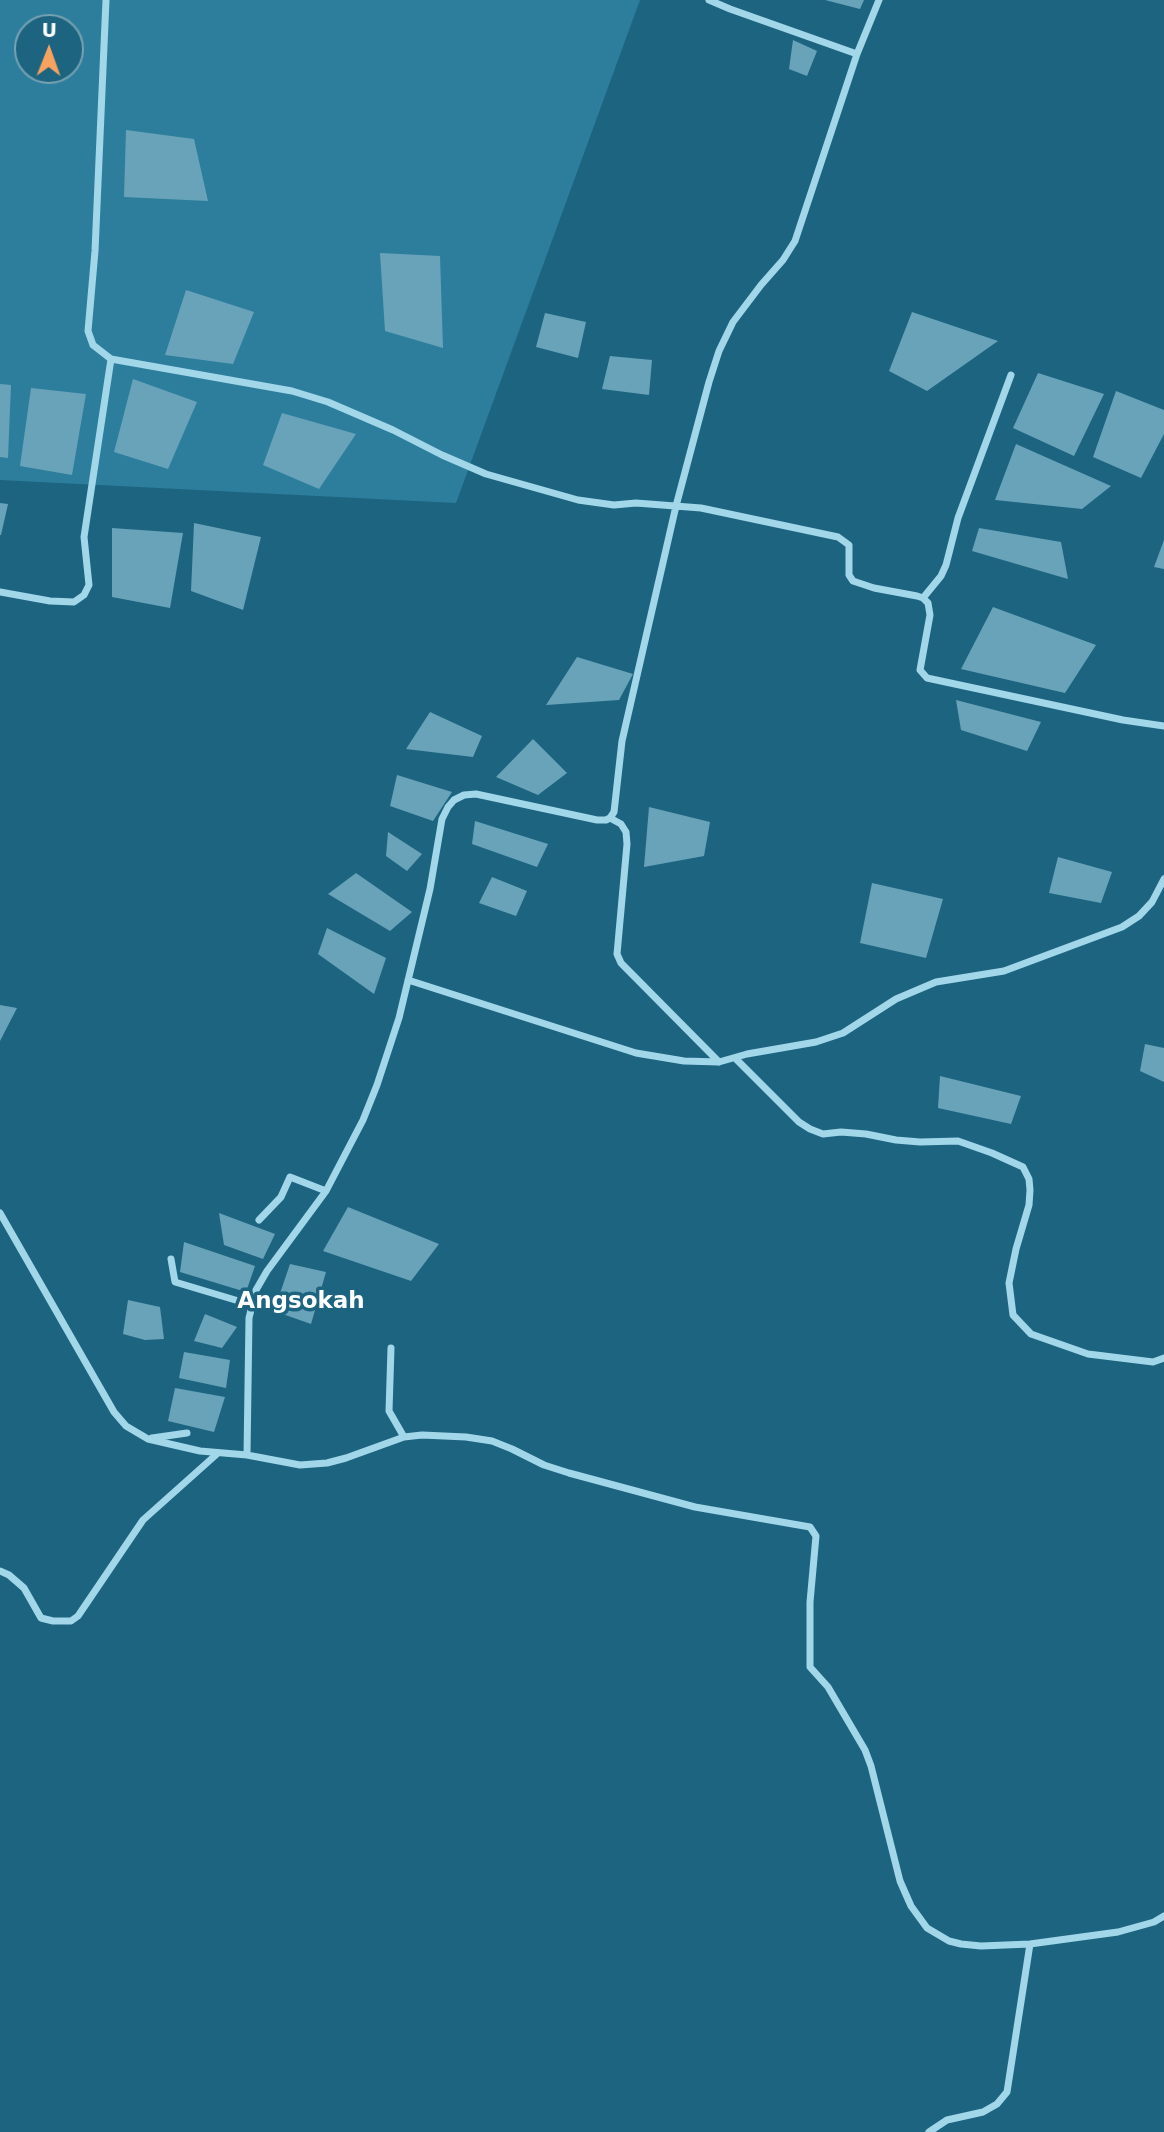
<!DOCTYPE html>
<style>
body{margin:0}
#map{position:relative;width:1164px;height:2132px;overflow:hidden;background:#1d6480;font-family:"DejaVu Sans",sans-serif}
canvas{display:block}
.north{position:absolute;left:14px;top:14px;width:70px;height:70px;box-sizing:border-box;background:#1d6480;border:2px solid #77a2b3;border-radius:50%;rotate:1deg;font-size:19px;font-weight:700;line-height:28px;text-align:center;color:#fff}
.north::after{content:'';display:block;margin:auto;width:24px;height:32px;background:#f8a260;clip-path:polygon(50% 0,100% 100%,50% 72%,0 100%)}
</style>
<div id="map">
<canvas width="1164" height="2132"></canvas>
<div class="north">U</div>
</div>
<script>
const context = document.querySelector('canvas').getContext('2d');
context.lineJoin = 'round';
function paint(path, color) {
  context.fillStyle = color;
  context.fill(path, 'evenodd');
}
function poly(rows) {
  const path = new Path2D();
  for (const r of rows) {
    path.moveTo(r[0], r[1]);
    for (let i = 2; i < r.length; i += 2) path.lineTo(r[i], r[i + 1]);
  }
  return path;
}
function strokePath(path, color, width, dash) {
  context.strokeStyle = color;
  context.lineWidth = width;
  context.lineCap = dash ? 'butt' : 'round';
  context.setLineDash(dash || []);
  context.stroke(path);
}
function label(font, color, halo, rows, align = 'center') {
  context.font = font + ' "DejaVu Sans",sans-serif';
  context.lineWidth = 7;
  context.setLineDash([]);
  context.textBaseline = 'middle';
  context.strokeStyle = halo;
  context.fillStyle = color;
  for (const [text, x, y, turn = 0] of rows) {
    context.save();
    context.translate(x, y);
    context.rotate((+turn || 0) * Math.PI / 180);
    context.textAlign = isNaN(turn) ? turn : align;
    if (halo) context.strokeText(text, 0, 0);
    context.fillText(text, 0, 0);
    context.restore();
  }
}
paint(poly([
 [0,0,640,0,456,503,0,480],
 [28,28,70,28,70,70,28,70]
]), '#2d7e9d');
paint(poly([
 [825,0,864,0,860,9],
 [793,40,817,51,807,76,789,69],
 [126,130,194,139,208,201,124,197],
 [380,253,440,256,443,348,385,331],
 [186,290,254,312,233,364,165,355],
 [912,312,998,341,927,391,889,371],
 [545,313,586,322,578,358,536,347],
 [610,356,652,360,649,395,602,389],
 [1038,373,1104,394,1074,456,1013,428],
 [133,379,197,402,168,469,114,452],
 [0,384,11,385,8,458,0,457],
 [31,388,86,394,72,475,20,466],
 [1116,391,1164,410,1164,434,1141,478,1093,457],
 [282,413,356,434,319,489,263,465],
 [1016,444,1111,486,1082,509,995,500],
 [0,503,8,504,1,535,0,535],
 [194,523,261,537,243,610,191,591],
 [112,528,183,533,170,608,112,597],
 [979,528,1061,542,1068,579,972,551],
 [1164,540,1164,569,1154,567],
 [993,607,1096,645,1065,693,961,669],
 [577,657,633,674,619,700,546,705],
 [956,700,1041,722,1027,751,961,730],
 [430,712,482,736,473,757,406,749],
 [533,739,567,773,538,795,496,777],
 [397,775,452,792,433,821,390,806],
 [649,807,710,822,704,856,644,867],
 [475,821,548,844,537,867,472,844],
 [388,832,422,854,407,871,386,856],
 [1058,857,1112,872,1101,903,1049,893],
 [356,873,412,912,390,931,328,894],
 [492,877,527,891,516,916,479,903],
 [872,883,943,899,926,958,860,943],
 [327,928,386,958,374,994,318,954],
 [0,1005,17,1008,0,1041],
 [1145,1044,1164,1048,1164,1082,1140,1071],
 [940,1076,1021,1096,1011,1124,938,1108],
 [348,1207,439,1244,411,1281,323,1251],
 [219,1213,275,1234,263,1259,224,1245],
 [184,1242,255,1266,246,1292,180,1272],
 [290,1264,326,1272,311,1324,274,1311],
 [128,1300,160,1307,164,1339,145,1340,123,1334],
 [205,1314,237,1327,222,1348,194,1341],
 [184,1352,230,1360,226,1388,179,1378],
 [175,1388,225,1397,214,1432,168,1421]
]), '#68a3b9');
strokePath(poly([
 [709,0,730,9,857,54,879,0],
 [111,359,292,391,328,402,393,430,442,455,486,474,578,500,614,505,636,503,701,508,838,537,849,545,849,575,853,581,874,588,917,596,923,598,928,603,930,615,920,670,927,678,1123,720,1164,726],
 [0,592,50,601,74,602,84,595,89,585,84,537,111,359,93,345,88,331,95,251,106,0],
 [923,598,941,576,946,565,958,518,1011,375],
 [610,818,621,824,626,832,627,844,617,954,621,963,719,1062],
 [408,980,636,1053,684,1061,719,1062,747,1054,816,1042,843,1033,896,999,936,982,1004,971,1122,927,1139,916,1152,902,1164,879],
 [735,1058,799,1122,810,1129,823,1134,841,1132,866,1134,896,1140,920,1142,958,1141,992,1153,1023,1167,1029,1179,1030,1190,1029,1205,1016,1249,1009,1283,1013,1315,1031,1334,1088,1354,1153,1362,1164,1358],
 [0,1213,114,1412,126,1426,148,1439,200,1451,247,1455,300,1465,327,1463,346,1458,404,1437,422,1435,466,1437,492,1441,512,1449,544,1465,569,1473,695,1507,810,1527,816,1536,810,1602,810,1667,828,1687,865,1750,871,1766,900,1881,911,1906,927,1928,949,1941,961,1944,981,1946,1030,1944,1118,1932,1154,1922,1164,1916],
 [259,1220,281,1197,290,1177,326,1191],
 [171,1259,175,1282,252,1305],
 [391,1348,389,1411,404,1437],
 [152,1438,187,1433],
 [247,1455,249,1318,256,1290,267,1271,326,1191,363,1120,377,1085,399,1018,430,889,442,819,448,807,454,800,464,795,476,794,597,820,606,820,610,818,614,812,622,741,676,506,709,382,719,351,733,322,761,285,783,260,795,241,857,54],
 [0,1571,9,1575,24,1588,41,1618,53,1621,71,1621,78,1616,143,1520,218,1453],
 [929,2132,947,2120,983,2112,997,2104,1007,2092,1030,1944]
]), '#a2d6e9', 7);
label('bold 23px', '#fff', '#1d6480', [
 ["Angsokah",301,1302]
]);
</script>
